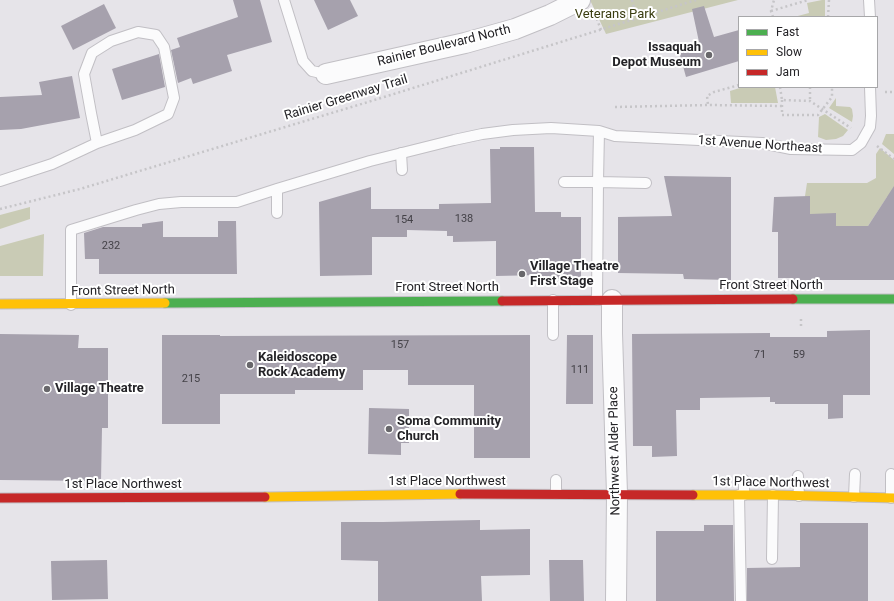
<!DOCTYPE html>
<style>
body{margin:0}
#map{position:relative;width:894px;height:601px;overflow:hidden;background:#e6e4e9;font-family:Roboto,sans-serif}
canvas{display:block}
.legend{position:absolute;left:738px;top:16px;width:140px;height:72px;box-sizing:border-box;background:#fff;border:1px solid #a7a7a9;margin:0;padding:5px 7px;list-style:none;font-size:12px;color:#242327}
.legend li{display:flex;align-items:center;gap:8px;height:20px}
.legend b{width:20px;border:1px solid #a7a7a9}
</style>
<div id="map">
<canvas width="894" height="601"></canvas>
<ul class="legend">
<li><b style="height:5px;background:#4caf50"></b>Fast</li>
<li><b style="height:5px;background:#ffc107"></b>Slow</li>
<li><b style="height:5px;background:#c62828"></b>Jam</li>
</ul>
</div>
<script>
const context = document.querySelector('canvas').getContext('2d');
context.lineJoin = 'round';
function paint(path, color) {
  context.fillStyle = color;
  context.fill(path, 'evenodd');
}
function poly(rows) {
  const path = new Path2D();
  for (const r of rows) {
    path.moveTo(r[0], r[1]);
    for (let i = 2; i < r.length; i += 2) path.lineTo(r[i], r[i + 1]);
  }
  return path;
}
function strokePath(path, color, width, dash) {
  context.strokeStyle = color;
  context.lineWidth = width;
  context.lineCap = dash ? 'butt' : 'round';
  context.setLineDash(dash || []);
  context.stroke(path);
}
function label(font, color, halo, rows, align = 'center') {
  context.font = font + ' Roboto,sans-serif';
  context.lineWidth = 4;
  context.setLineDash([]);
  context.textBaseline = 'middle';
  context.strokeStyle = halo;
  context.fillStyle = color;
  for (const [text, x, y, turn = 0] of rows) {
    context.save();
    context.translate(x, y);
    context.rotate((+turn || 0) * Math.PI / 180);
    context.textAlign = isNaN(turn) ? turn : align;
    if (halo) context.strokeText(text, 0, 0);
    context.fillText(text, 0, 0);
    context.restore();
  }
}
paint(poly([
 [590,0,738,0,606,34],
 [822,0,825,0,825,17,794,17,809,13,807,3],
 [743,87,775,87,778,103,731,103,730,91],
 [836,98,836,106,850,107,852,109,853,116,852,122,829,108],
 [825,114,848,130,843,136,836,139,826,140,818,137,819,117],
 [886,134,894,134,894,154,882,144],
 [880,148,894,160,894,201,887,197,868,226,836,226,810,220,805,196,807,183,867,183,876,178,876,154],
 [30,207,30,219,0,229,0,215],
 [44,234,43,276,0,276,0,246]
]), '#c9cbb5');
paint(poly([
 [233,0,260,0,272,42,227,55,232,71,193,84,191,78,178,83,171,50,180,47,177,38,238,17],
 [314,0,350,0,358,16,328,30],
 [104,4,116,28,73,50,61,26],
 [704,6,714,37,739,30,739,61,686,77,678,48,699,42,692,9],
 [159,54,165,87,122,100,112,69],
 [72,76,80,118,21,129,0,130,0,97,42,95,39,82],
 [500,147,534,147,535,212,561,212,561,217,581,217,581,279,541,279,541,275,496,276,496,241,453,242,453,236,447,236,447,231,407,230,407,237,372,237,372,275,320,276,319,202,371,187,371,209,439,209,439,204,491,203,490,149,500,149],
 [664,176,731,177,731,280,684,279,683,274,618,273,618,217,672,216],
 [894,186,894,280,792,280,792,278,778,278,778,232,772,232,774,197,810,196,810,214,836,213,836,226,868,226],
 [163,221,163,237,218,237,218,221,236,221,237,274,99,274,99,259,85,259,84,233,103,227,142,227,142,224],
 [870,330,870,395,843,395,843,418,828,419,828,404,775,404,775,402,770,402,770,397,700,398,700,410,676,410,677,456,652,457,652,446,633,446,632,334,770,333,770,337,827,337,827,331],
 [0,334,79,335,78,348,108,348,108,428,102,428,101,481,0,480],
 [162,335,220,335,220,336,530,335,530,458,474,458,474,385,408,385,408,370,363,370,363,390,295,390,295,394,220,394,220,424,162,424],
 [567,335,593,335,593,404,566,404],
 [369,408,409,409,409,443,401,443,401,455,368,454],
 [480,520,480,530,530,529,530,575,481,576,482,601,378,601,378,561,341,560,341,522,383,522],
 [800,523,868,523,868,601,747,601,747,568,800,567],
 [704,525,733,525,734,601,656,601,656,531,704,531],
 [107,560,108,599,52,600,51,561],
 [549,560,583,560,584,601,550,601]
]), '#a6a1ad');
const lane = poly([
 [284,0,303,61,312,71,326,74],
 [869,0,870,17],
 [401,153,402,170],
 [0,181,52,164,97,143,135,130,168,114,174,98,164,47,156,35,138,32,111,41,92,53,84,74,91,113,97,143],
 [564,182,598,182,599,131],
 [277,189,277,213],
 [553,300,553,335],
 [597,300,598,182,646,183],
 [71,305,71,230,136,210,159,204,181,202,237,202,277,189,370,161,454,140,482,134,513,130,551,128,599,131,615,136,762,143,791,149,852,150,861,143,870,127,871,116,870,87],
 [891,474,891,498],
 [798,476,799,496],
 [744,480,744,495],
 [556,494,556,480],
 [739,495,741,601],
 [854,497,855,474],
 [772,559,773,495]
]);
const street = poly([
 [326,74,465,43,515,29,550,15,580,0],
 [612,300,612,333,617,494,616,601]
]);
const fast = poly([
 [793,299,894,299],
 [165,303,502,301]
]);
const slow = poly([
 [0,304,165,303],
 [693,495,773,495,894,498],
 [265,497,460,494]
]);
const jam = poly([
 [502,301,793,299],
 [460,494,693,495],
 [0,498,265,497]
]);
strokePath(lane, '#c1bfc4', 12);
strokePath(street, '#c1bfc4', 22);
strokePath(fast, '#c1bfc4', 11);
strokePath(slow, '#c1bfc4', 11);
strokePath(jam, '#c1bfc4', 11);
strokePath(poly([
 [632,0,637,19],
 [771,11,808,0],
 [595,14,601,30],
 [773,17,771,11,774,0],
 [828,17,829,0],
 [739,85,714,92,707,96,708,105,782,106],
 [780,87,782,100,810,101,851,128],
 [810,87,810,101],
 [885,92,894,92],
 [782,100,782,115,818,115,832,97,832,87],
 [615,107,708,105],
 [877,146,894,159],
 [0,209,80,189,368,102,696,0],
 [801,319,801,329]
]), '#c6c5c8', 2.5, [2, 3]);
strokePath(lane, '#fbfbfc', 10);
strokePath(street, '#fbfbfc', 20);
strokePath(fast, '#4caf50', 9);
strokePath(slow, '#ffc107', 9);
strokePath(jam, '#c62828', 9);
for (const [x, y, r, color] of [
 [709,55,4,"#68676b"],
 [522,274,4,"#68676b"],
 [250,365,4,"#68676b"],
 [47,389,4,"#68676b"],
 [389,429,4,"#68676b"]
]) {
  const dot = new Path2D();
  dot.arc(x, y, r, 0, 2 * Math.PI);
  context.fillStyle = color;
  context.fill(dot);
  strokePath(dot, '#fff', 1.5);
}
label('11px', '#444248', null, [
 ["138",464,219],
 ["154",404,220],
 ["232",111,246],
 ["157",400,345],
 ["71",760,355],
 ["59",799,355],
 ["111",580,370],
 ["215",191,379]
]);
label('13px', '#3a3d10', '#fff', [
 ["Veterans Park",615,15]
]);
label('13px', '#242327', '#fff', [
 ["Rainier Boulevard North",444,46,-14],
 ["Rainier Greenway Trail",346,98,-17],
 ["1st Avenue Northeast",760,145,4],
 ["Front Street North",771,286],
 ["Front Street North",447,288],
 ["Front Street North",123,291,-1],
 ["Northwest Alder Place",615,451,-91],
 ["1st Place Northwest",447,482],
 ["1st Place Northwest",771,483,1],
 ["1st Place Northwest",123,485]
]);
label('bold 13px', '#242327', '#fff', [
 ["Issaquah",701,48,"right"],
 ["Depot Museum",701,63,"right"],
 ["Village Theatre",530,267],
 ["First Stage",530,282],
 ["Kaleidoscope",258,358],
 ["Rock Academy",258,373],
 ["Village Theatre",55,389],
 ["Soma Community",397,422],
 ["Church",397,437]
], 'left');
</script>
